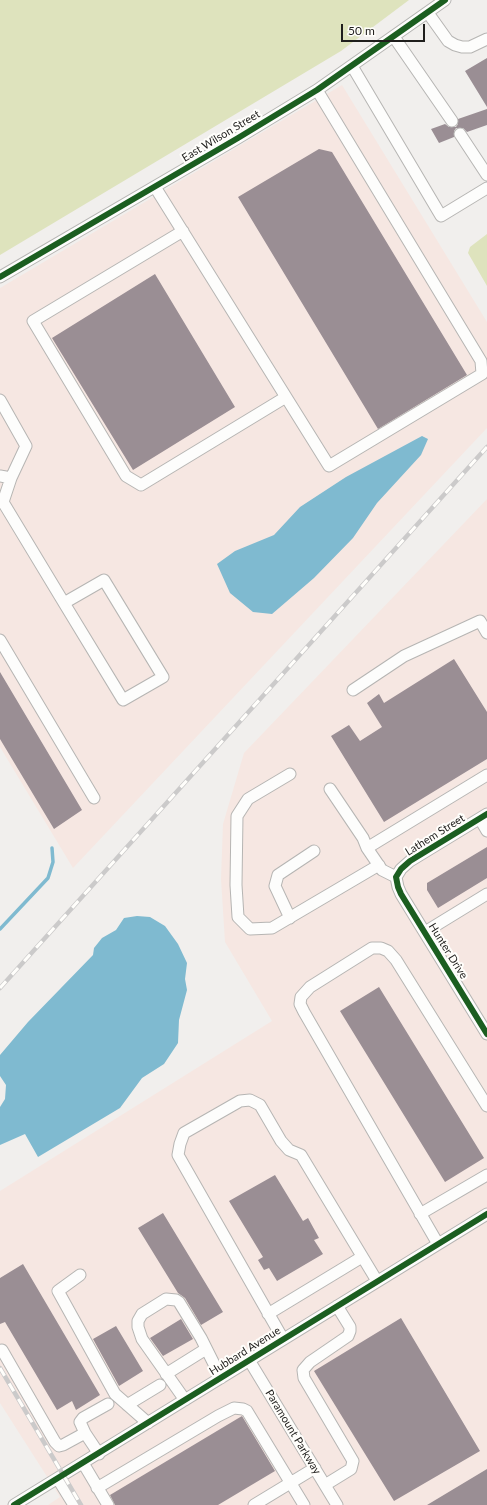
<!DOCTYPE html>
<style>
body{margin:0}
#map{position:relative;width:487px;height:1505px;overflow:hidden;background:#f1efed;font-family:Lato,sans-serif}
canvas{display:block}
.scale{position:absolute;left:341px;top:24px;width:84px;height:18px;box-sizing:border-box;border:2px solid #1f1e1c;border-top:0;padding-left:5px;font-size:12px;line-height:14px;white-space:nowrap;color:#1f1e1c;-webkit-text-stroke:3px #fffefb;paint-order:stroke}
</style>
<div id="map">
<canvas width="487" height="1505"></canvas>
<div class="scale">50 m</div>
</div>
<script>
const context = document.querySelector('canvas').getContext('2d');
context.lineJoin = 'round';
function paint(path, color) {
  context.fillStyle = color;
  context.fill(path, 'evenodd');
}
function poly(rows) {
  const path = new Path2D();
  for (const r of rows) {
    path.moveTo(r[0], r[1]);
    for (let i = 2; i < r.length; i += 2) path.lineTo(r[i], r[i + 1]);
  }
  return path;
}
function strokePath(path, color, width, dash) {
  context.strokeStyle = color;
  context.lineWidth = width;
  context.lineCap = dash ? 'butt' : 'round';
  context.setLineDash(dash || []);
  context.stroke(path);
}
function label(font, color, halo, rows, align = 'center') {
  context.font = font + ' Lato,sans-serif';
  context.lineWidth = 4;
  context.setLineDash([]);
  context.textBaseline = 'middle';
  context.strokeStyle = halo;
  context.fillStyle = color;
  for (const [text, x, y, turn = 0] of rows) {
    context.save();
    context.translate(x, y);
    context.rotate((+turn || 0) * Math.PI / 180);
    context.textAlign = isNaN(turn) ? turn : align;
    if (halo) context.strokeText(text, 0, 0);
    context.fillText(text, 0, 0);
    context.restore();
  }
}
paint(poly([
 [342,85,487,322,487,428,73,868,0,747,0,288],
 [487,499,487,1505,48,1505,60,1497,0,1403,0,1191,272,1021,225,942,221,879,223,824,244,753]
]), '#f6e7e2');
paint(poly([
 [0,0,409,0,341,51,0,255],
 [487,234,487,286,468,253,470,247]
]), '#dee3bd');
paint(poly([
 [422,436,428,439,421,455,377,503,353,538,314,578,272,614,253,612,230,593,217,564,235,551,274,535,300,507,346,477],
 [137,916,150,917,165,926,178,944,187,963,185,979,187,990,179,1020,178,1043,164,1064,142,1078,120,1108,38,1157,25,1134,0,1145,0,1107,5,1099,6,1085,0,1076,0,1055,28,1022,93,955,94,948,102,938,116,930,124,918]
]), '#7fbad0');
strokePath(poly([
 [0,929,48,878,53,862,52,848]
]), '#7fbad0', 3.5);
paint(poly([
 [487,58,487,107,465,71],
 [487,109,487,125,467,132,463,128,456,128,454,131,454,137,439,143,431,129,445,124,449,127,456,127,458,124,458,119],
 [319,149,332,152,467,375,378,429,238,197],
 [155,274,235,407,133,470,52,338],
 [454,659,487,712,487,759,384,822,331,736,349,725,360,741,382,727,367,703,379,694,384,703],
 [0,672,82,810,54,829,0,739],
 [487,847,487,878,438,908,427,890,427,883],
 [379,987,484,1158,445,1182,340,1011],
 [275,1175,303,1221,308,1218,319,1238,314,1240,323,1254,277,1281,269,1268,264,1270,258,1260,263,1257,229,1201],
 [163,1213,223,1312,201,1325,185,1298,178,1293,138,1228],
 [23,1264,100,1395,76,1410,72,1401,57,1410,5,1322,0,1324,0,1278],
 [401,1318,480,1451,394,1501,314,1371],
 [181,1319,193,1339,163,1356,150,1338],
 [116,1326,143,1371,119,1386,93,1339],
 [242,1416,275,1471,218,1505,115,1505,110,1495],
 [487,1469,487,1505,427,1505]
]), '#9a8e94');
const minor = poly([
 [428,13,448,41,455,45,462,47,470,47,487,39],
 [394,37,452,121],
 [352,66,441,216,487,188],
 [460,134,487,175],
 [155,187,329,466,482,374,481,361,317,90],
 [183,231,33,321,126,476,141,485,286,397],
 [0,277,238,138,317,90,445,0],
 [0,400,26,446,11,478,0,476],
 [11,478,3,502,64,603,123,700,163,677,104,580,64,603],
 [0,640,94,798],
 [353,690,404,656,480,621,487,633],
 [290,774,248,799,237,816,236,885,238,917,250,929,272,928,379,865],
 [330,789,363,838,367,848,382,870,396,877],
 [480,819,487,831],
 [367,848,487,775],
 [396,877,398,887,401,894,487,1034],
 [396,877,401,869,410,861,487,814],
 [290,918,275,886,278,875,314,851],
 [425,932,487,894],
 [420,1214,487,1175],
 [438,1244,304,1012,300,1004,301,997,310,987,372,948,381,948,388,951,396,960,487,1106],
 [80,1275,58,1291,115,1394,148,1423],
 [268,1314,362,1257],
 [283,1339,178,1155,180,1144,184,1133,240,1101,250,1100,260,1105,281,1141,289,1150,301,1155,377,1281],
 [2,1350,55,1442,59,1446,63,1445,85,1433],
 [249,1360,337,1505],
 [166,1374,206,1349],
 [185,1400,142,1339,138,1327,138,1321,142,1314,166,1299,176,1300,179,1302,201,1338,221,1378],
 [127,1405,160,1385],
 [99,1454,85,1433,80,1422,83,1418,108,1404],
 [83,1463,108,1505],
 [58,1479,74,1505],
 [325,1485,351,1469,353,1461,304,1378,303,1370,310,1362,348,1336,350,1331,350,1327,337,1306],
 [97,1488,218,1416,234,1408,243,1409,247,1411,304,1505],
 [14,1505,487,1214],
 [254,1505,315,1468]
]);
strokePath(minor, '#b6b5b3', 13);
strokePath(minor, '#fdfdfc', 11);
const rail = poly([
 [0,988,487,447],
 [0,1368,81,1505]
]);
strokePath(rail, '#cbcaca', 4.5);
strokePath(rail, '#fffefb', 3, [9]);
strokePath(poly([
 [0,277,238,138,317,90,445,0],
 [487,814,410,861,401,869,396,877,398,887,401,894,487,1034],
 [14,1505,487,1214]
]), '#1b5e20', 6);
label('11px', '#1f1e1c', '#fffefb', [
 ["East Wilson Street",221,136,-31],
 ["Lathem Street",435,835,-32],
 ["Hunter Drive",448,951,58],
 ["Hubbard Avenue",245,1351,-32],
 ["Paramount Parkway",293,1432,59]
]);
</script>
